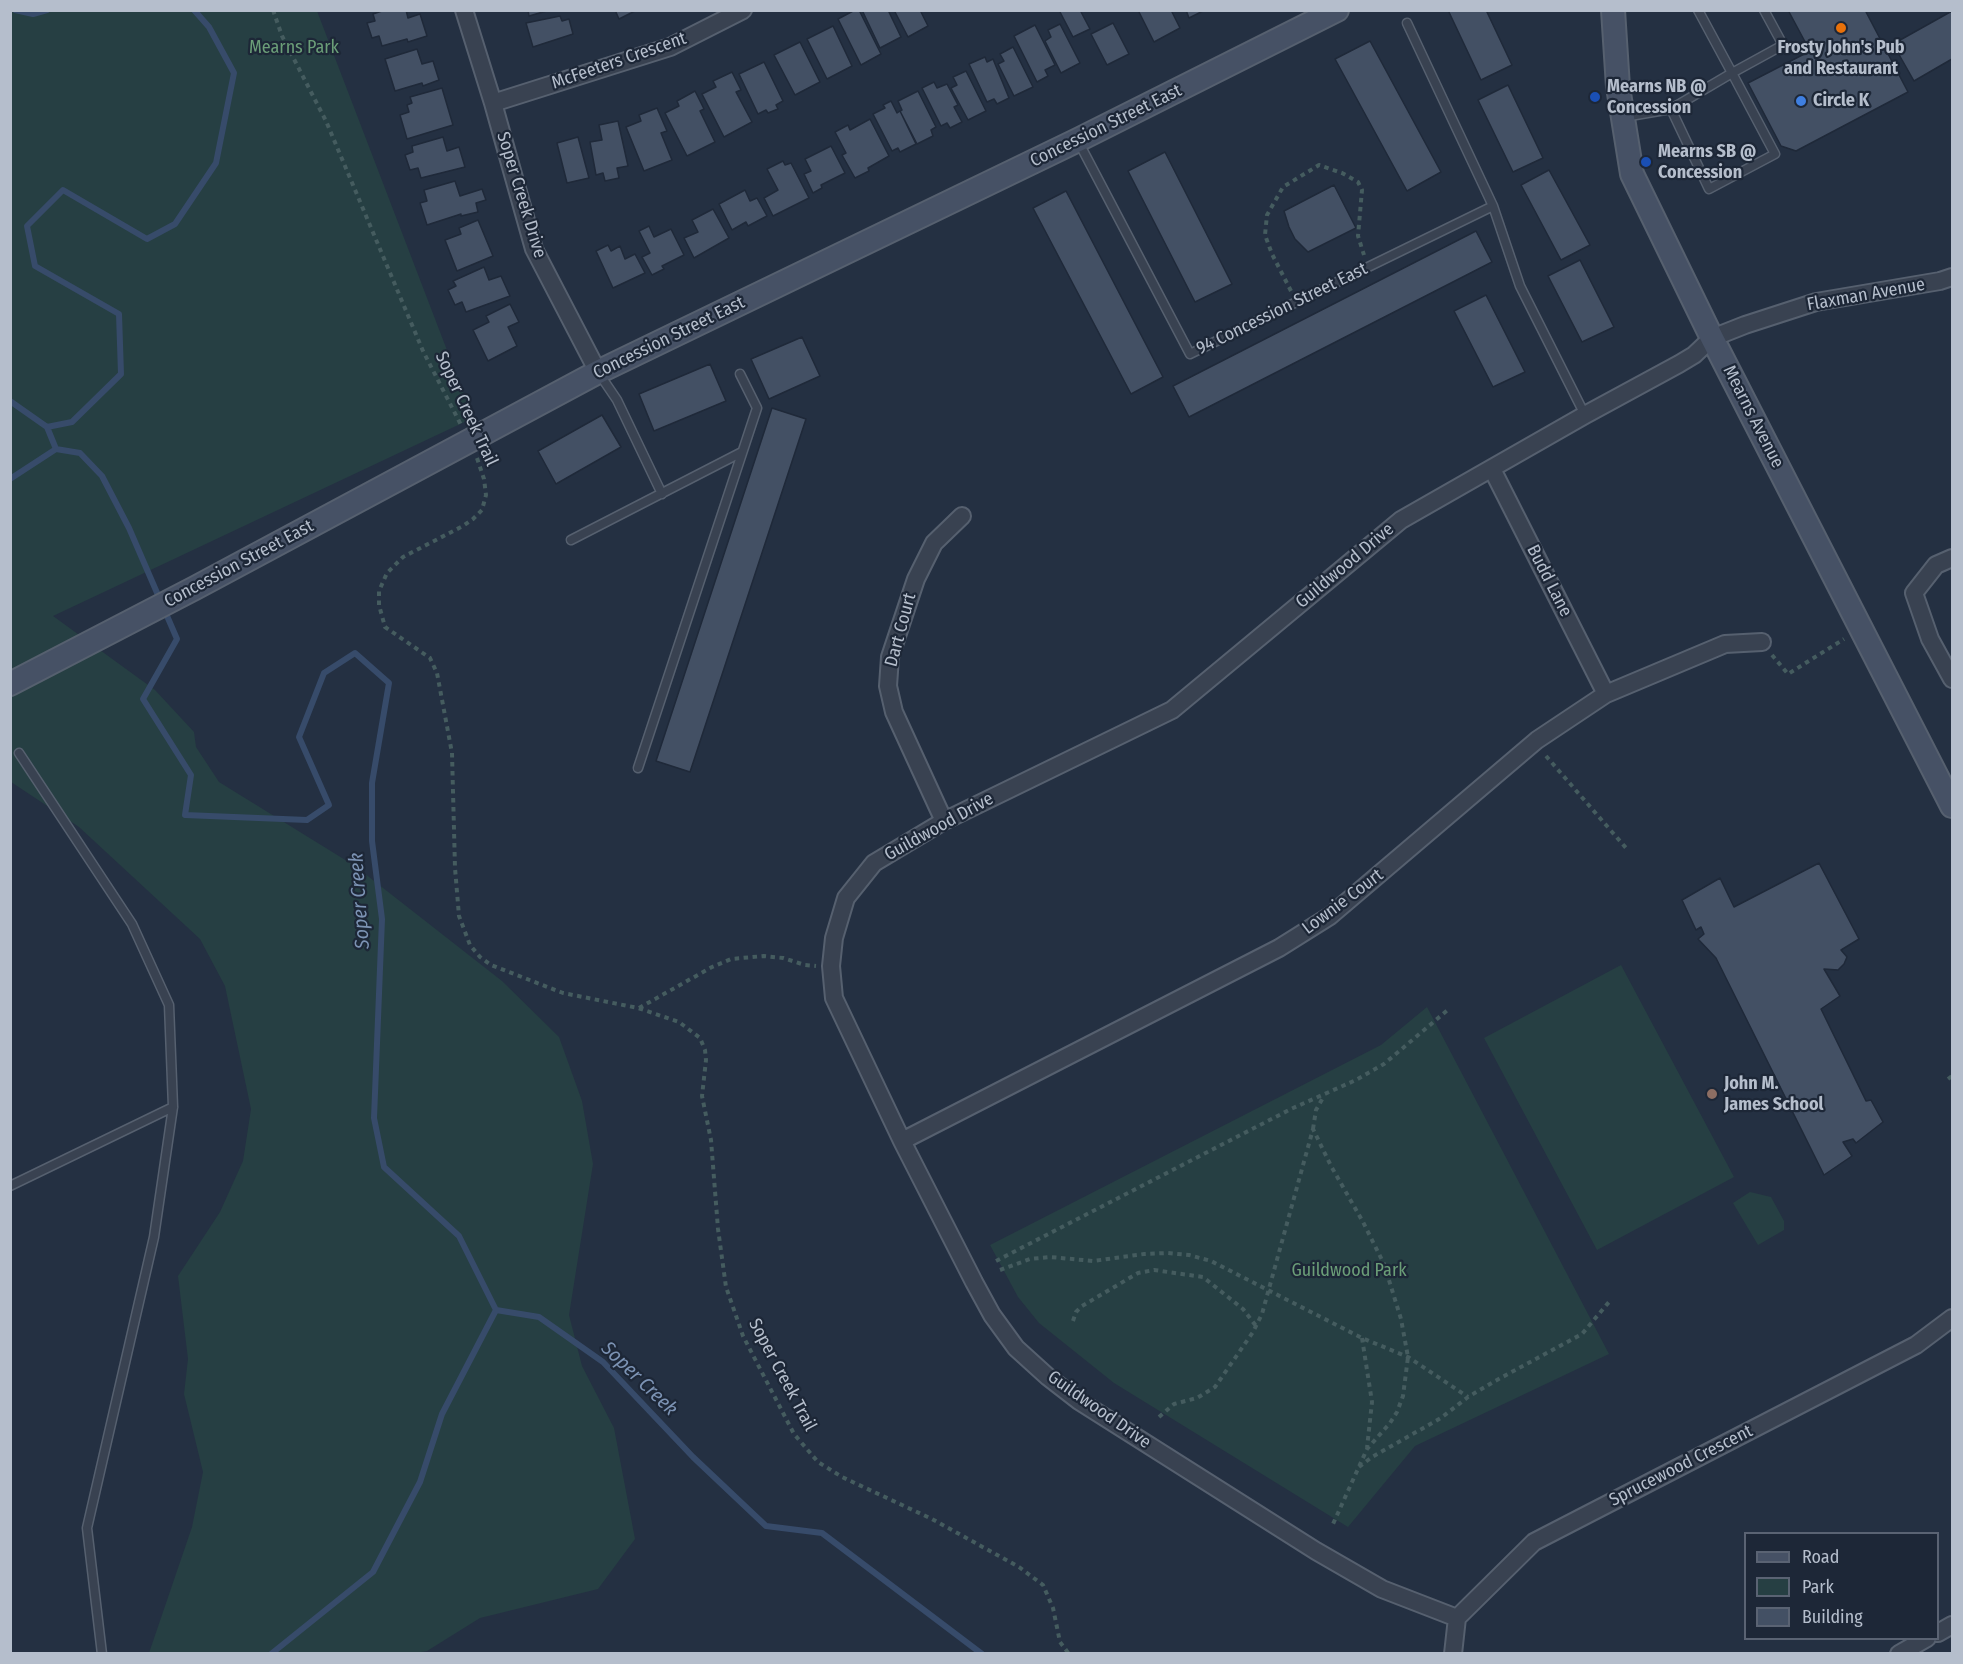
<!DOCTYPE html>
<style>
body{margin:0}
#map{position:relative;width:1963px;height:1664px;overflow:hidden;background:#243042;font-family:"Fira Sans Condensed",sans-serif}
canvas{display:block}
.frame{position:absolute;inset:0;border:12px solid #b5becc;pointer-events:none}
.legend{position:absolute;left:1744px;top:1532px;width:195px;height:108px;box-sizing:border-box;background:#1d2737;border:2px solid #5a6373;margin:0;padding:8px 10px;list-style:none;font-size:18px;color:#b5becc}
.legend li{display:flex;align-items:center;gap:12px;height:30px}
.legend b{width:30px;border:2px solid #5a6373}
</style>
<div id="map">
<canvas width="1963" height="1664"></canvas>
<div class="frame"></div>
<ul class="legend">
<li><b style="height:8px;background:#465165"></b>Road</li>
<li><b style="height:16px;background:#263f43"></b>Park</li>
<li><b style="height:16px;background:#435064"></b>Building</li>
</ul>
</div>
<script>
const context = document.querySelector('canvas').getContext('2d');
context.lineJoin = 'round';
function paint(path, color) {
  context.fillStyle = color;
  context.fill(path, 'evenodd');
}
function poly(rows) {
  const path = new Path2D();
  for (const r of rows) {
    path.moveTo(r[0], r[1]);
    for (let i = 2; i < r.length; i += 2) path.lineTo(r[i], r[i + 1]);
  }
  return path;
}
function strokePath(path, color, width, dash) {
  context.strokeStyle = color;
  context.lineWidth = width;
  context.lineCap = dash ? 'butt' : 'round';
  context.setLineDash(dash || []);
  context.stroke(path);
}
function label(font, color, halo, rows, align = 'center') {
  context.font = font + ' "Fira Sans Condensed",sans-serif';
  context.lineWidth = 4.5;
  context.setLineDash([]);
  context.textBaseline = 'middle';
  context.strokeStyle = halo;
  context.fillStyle = color;
  for (const [text, x, y, turn = 0] of rows) {
    context.save();
    context.translate(x, y);
    context.rotate((+turn || 0) * Math.PI / 180);
    context.textAlign = isNaN(turn) ? turn : align;
    if (halo) context.strokeText(text, 0, 0);
    context.fillText(text, 0, 0);
    context.restore();
  }
}
paint(poly([
 [10,11,317,11,473,418,53,616,155,690,194,732,196,747,219,782,355,866,502,981,559,1037,582,1101,593,1164,569,1315,582,1366,614,1428,635,1539,598,1589,480,1618,427,1651,416,1653,149,1653,192,1527,203,1472,184,1394,188,1359,178,1276,220,1212,243,1161,251,1109,225,986,200,939,79,827,11,782],
 [1621,965,1734,1177,1597,1250,1484,1038],
 [1427,1007,1609,1354,1415,1446,1348,1527,1114,1383,1039,1323,1018,1297,990,1245,1381,1045],
 [1750,1192,1771,1197,1784,1221,1784,1230,1758,1245,1733,1203]
]), '#263f43');
strokePath(poly([
 [15,10,33,14,47,10],
 [194,10,209,27,234,73,216,163,175,224,147,239,63,190,27,226,35,266,119,314,121,374,72,422,47,427,56,449,80,453,102,476,129,528,177,639,143,699,191,775,185,815,307,820,329,805,299,737,324,673,355,653,389,683,372,783,372,841,382,919,374,1118,384,1167,459,1236,496,1310],
 [10,401,47,427],
 [10,479,56,449],
 [496,1310,539,1317,603,1362,693,1457,766,1526,822,1533,982,1654],
 [271,1654,373,1572,420,1482,442,1414,496,1310]
]), '#374b6a', 6);
const building = poly([
 [385,10,406,10,408,18,420,14,427,36,408,42,407,39,382,46,379,36,372,38,367,23,375,21,373,14,385,10],
 [528,10,550,10,529,16,528,10],
 [615,10,637,10,619,19,615,10],
 [855,10,859,10,881,54,861,65,838,19,855,10],
 [862,10,888,10,901,37,880,48,862,10],
 [894,10,920,10,928,26,908,37,894,10],
 [1059,10,1080,10,1090,29,1073,37,1059,10],
 [1138,10,1171,10,1180,28,1154,42,1138,10],
 [1186,10,1205,10,1189,18,1186,10],
 [1448,10,1486,10,1512,65,1481,80,1448,10],
 [1788,10,1865,10,1908,92,1796,151,1781,146,1748,83,1810,51,1788,10],
 [1952,11,1952,59,1914,81,1893,44,1952,11],
 [560,16,562,21,569,19,573,34,533,47,526,23,560,16],
 [1113,23,1129,54,1107,65,1091,34,1113,23],
 [1060,24,1080,63,1061,73,1045,41,1051,37,1048,30,1060,24],
 [1035,25,1055,65,1045,70,1048,76,1037,82,1014,36,1035,25],
 [833,26,852,66,827,79,807,39,833,26],
 [1370,41,1441,172,1407,191,1335,59,1370,41],
 [800,42,820,82,795,95,774,55,800,42],
 [1013,47,1033,87,1014,96,998,64,1004,61,1000,54,1013,47],
 [417,49,422,64,433,61,439,80,423,86,422,83,395,91,385,59,417,49],
 [985,57,987,62,993,59,1009,98,997,104,994,99,987,102,969,64,985,57],
 [764,62,783,101,776,105,778,109,768,113,766,110,758,114,739,74,764,62],
 [966,71,986,111,968,120,951,88,957,85,953,77,966,71],
 [732,72,741,90,736,92,752,122,724,137,702,94,716,87,713,81,732,72],
 [934,82,937,88,947,84,958,105,954,107,962,122,950,128,947,123,941,126,922,88,934,82],
 [1508,85,1543,158,1513,172,1478,100,1508,85],
 [442,88,453,125,407,139,400,115,409,112,407,105,412,103,410,97,442,88],
 [695,91,704,109,700,111,715,142,687,156,665,113,679,106,677,101,695,91],
 [918,91,936,127,931,130,933,136,917,144,900,111,902,110,898,101,918,91],
 [891,101,897,113,900,111,916,144,900,152,898,148,892,151,873,114,885,108,883,105,891,101],
 [657,108,667,131,661,133,672,160,644,171,626,127,641,121,639,115,657,108],
 [870,119,889,156,868,168,869,171,855,178,842,155,846,153,835,132,848,125,850,130,870,119],
 [618,121,628,166,617,168,619,178,605,181,603,173,596,175,590,142,602,140,599,125,618,121],
 [443,137,447,151,459,147,465,167,421,178,418,168,410,170,405,155,413,152,412,146,443,137],
 [578,137,589,178,567,183,557,143,578,137],
 [831,146,845,173,821,185,822,188,813,193,804,174,811,171,805,159,831,146],
 [1165,152,1232,284,1195,302,1128,171,1165,152],
 [783,161,785,165,791,163,809,198,773,216,764,198,778,190,767,169,783,161],
 [1549,170,1590,245,1561,260,1521,185,1549,170],
 [455,181,460,196,482,189,486,200,476,203,478,212,461,216,461,214,427,225,420,203,427,201,424,190,455,181],
 [1334,185,1356,228,1308,252,1295,239,1289,227,1284,211,1334,185],
 [745,190,750,201,757,198,767,216,748,226,746,222,732,230,719,204,745,190],
 [1066,191,1163,377,1131,394,1033,208,1066,191],
 [713,209,729,238,694,258,684,238,698,232,692,220,713,209],
 [478,220,493,256,457,271,445,240,461,234,459,228,478,220],
 [649,226,654,237,671,229,684,255,662,266,664,269,652,275,642,257,650,253,639,231,649,226],
 [1476,231,1492,262,1189,417,1173,386,1476,231],
 [608,245,611,251,620,246,625,259,635,254,645,273,613,288,596,251,608,245],
 [1580,260,1614,327,1582,342,1548,276,1580,260],
 [484,267,489,280,501,276,510,296,466,312,462,302,455,305,448,290,456,286,453,281,484,267],
 [1486,295,1525,372,1493,387,1454,311,1486,295],
 [510,304,519,322,508,327,517,346,488,361,473,330,489,322,486,316,510,304],
 [802,337,820,376,769,399,751,359,802,337],
 [710,364,726,401,654,431,639,394,710,364],
 [772,408,806,419,690,772,656,761,772,408],
 [602,415,621,447,556,484,538,451,602,415],
 [1819,863,1859,939,1841,950,1847,957,1844,964,1838,970,1824,969,1840,996,1821,1009,1866,1101,1871,1100,1883,1122,1856,1143,1853,1139,1843,1142,1852,1156,1824,1175,1716,958,1698,939,1704,934,1701,927,1696,930,1682,900,1720,878,1734,907,1819,863]
]);
paint(building, '#435064');
strokePath(building, '#1f2939', 1.5);
const lane = poly([
 [1698,10,1732,73,1775,154,1709,189,1671,109,1732,73,1783,45,1764,10],
 [1407,23,1493,206,1520,286,1585,415],
 [1624,117,1671,109],
 [1078,141,1190,354,1493,206],
 [598,372,617,400,662,494],
 [571,540,742,452],
 [19,753,132,924,169,1005,173,1107,154,1237,87,1528,102,1654],
 [638,768,757,408,740,374],
 [10,1186,173,1107]
]);
const street = poly([
 [464,10,493,103,534,249,598,372],
 [493,103,670,47,743,10],
 [1492,469,1606,694],
 [1952,558,1936,565,1914,593,1930,639,1952,679],
 [944,821,894,712,888,686,890,657,916,579,934,543,962,516],
 [902,1141,1279,948,1330,916,1537,740,1606,694,1725,644,1762,642],
 [1457,1618,1382,1589,1316,1551,1079,1401,1048,1377,1016,1348,992,1315,974,1282,902,1141,834,998,831,966,834,938,846,898,874,863,944,821,1172,710,1401,520,1585,415,1679,364,1694,355,1712,338,1745,325,1816,302,1940,281,1952,277],
 [1938,1633,1952,1625],
 [1453,1654,1457,1618,1534,1542,1916,1345,1952,1318],
 [1899,1654,1927,1638]
]);
const secondary = poly([
 [1613,10,1618,87,1632,174,1712,338,1952,806],
 [10,684,195,588,598,372,1078,140,1337,10]
]);
strokePath(lane, '#56606f', 11);
strokePath(street, '#56606f', 20);
strokePath(secondary, '#56606f', 26);
strokePath(poly([
 [273,10,282,36,326,121,423,351,461,425],
 [1291,291,1272,254,1265,235,1267,215,1283,187,1319,165,1342,173,1358,182,1362,190,1358,236,1364,255],
 [477,458,484,479,486,495,482,510,473,519,463,526,403,557,387,573,379,591,379,605,385,627,430,658,437,673,452,753,455,868,459,916,470,945,480,957,491,965,563,993,638,1008,679,1022,700,1038,705,1050,706,1060,702,1096,711,1140,718,1229,726,1287,743,1336,794,1434,818,1462,842,1477,932,1519,1019,1567,1043,1585,1053,1608,1060,1642,1069,1654],
 [1772,655,1788,674,1844,639],
 [1546,756,1626,848],
 [639,1008,712,967,731,959,764,956,783,958,805,965,816,966],
 [1948,1079,1952,1076],
 [1313,1129,1316,1110,1324,1096],
 [996,1261,1291,1109,1356,1080,1384,1064,1450,1008],
 [1000,1270,1030,1259,1050,1257,1093,1261,1144,1254,1167,1253,1189,1255,1211,1261,1362,1338,1408,1357,1468,1397],
 [1073,1321,1076,1312,1082,1306,1138,1273,1154,1270,1203,1277,1243,1309,1256,1326],
 [1362,1338,1372,1402,1367,1448],
 [1159,1417,1174,1404,1197,1398,1215,1387,1253,1332,1262,1314,1313,1129,1331,1166,1363,1222,1384,1264,1401,1319,1408,1357,1403,1396,1397,1412,1390,1423,1367,1449,1333,1524],
 [1359,1467,1372,1457,1441,1418,1468,1397,1495,1381,1582,1334,1609,1302]
]), '#455c5f', 4, [4.5, 4.5]);
strokePath(lane, '#394251', 8);
strokePath(street, '#394251', 16);
strokePath(secondary, '#465165', 22);
for (const [x, y, r, color] of [
 [1841,28,6,"#e8710a"],
 [1595,97,6,"#1a4fb4"],
 [1801,101,6,"#3f7fe0"],
 [1646,162,6,"#1a4fb4"],
 [1712,1094,6,"#8d6e63"]
]) {
  const dot = new Path2D();
  dot.arc(x, y, r, 0, 2 * Math.PI);
  context.fillStyle = color;
  context.fill(dot);
  strokePath(dot, '#1d2737', 2);
}
label('18px', '#6b9e78', '#1d2737', [
 ["Mearns Park",294,48],
 ["Guildwood Park",1349,1271]
]);
label('bold 18px', '#b5becc', '#1d2737', [
 ["Frosty John's Pub",1841,48,"center"],
 ["and Restaurant",1841,69,"center"],
 ["Mearns NB @",1607,87],
 ["Concession",1607,108],
 ["Circle K",1813,101],
 ["Mearns SB @",1658,152],
 ["Concession",1658,173],
 ["John M.",1724,1084],
 ["James School",1724,1105]
], 'left');
label('18px', '#b5becc', '#1d2737', [
 ["McFeeters Crescent",619,61,-19],
 ["Concession Street East",1106,126,-26],
 ["Soper Creek Drive",521,195,73],
 ["Flaxman Avenue",1866,295,-10],
 ["94 Concession Street East",1282,309,-26],
 ["Concession Street East",669,338,-26],
 ["Soper Creek Trail",466,409,65],
 ["Mearns Avenue",1753,417,63],
 ["Concession Street East",239,564,-28],
 ["Guildwood Drive",1345,566,-40],
 ["Budd Lane",1549,581,63],
 ["Dart Court",901,630,-75],
 ["Guildwood Drive",939,827,-29],
 ["Lownie Court",1343,902,-37],
 ["Soper Creek Trail",782,1375,62],
 ["Guildwood Drive",1099,1410,35],
 ["Sprucewood Crescent",1681,1466,-27]
]);
label('italic 20px', '#7c93b4', '#1d2737', [
 ["Soper Creek",360,901,-94],
 ["Soper Creek",639,1379,44]
]);
</script>
